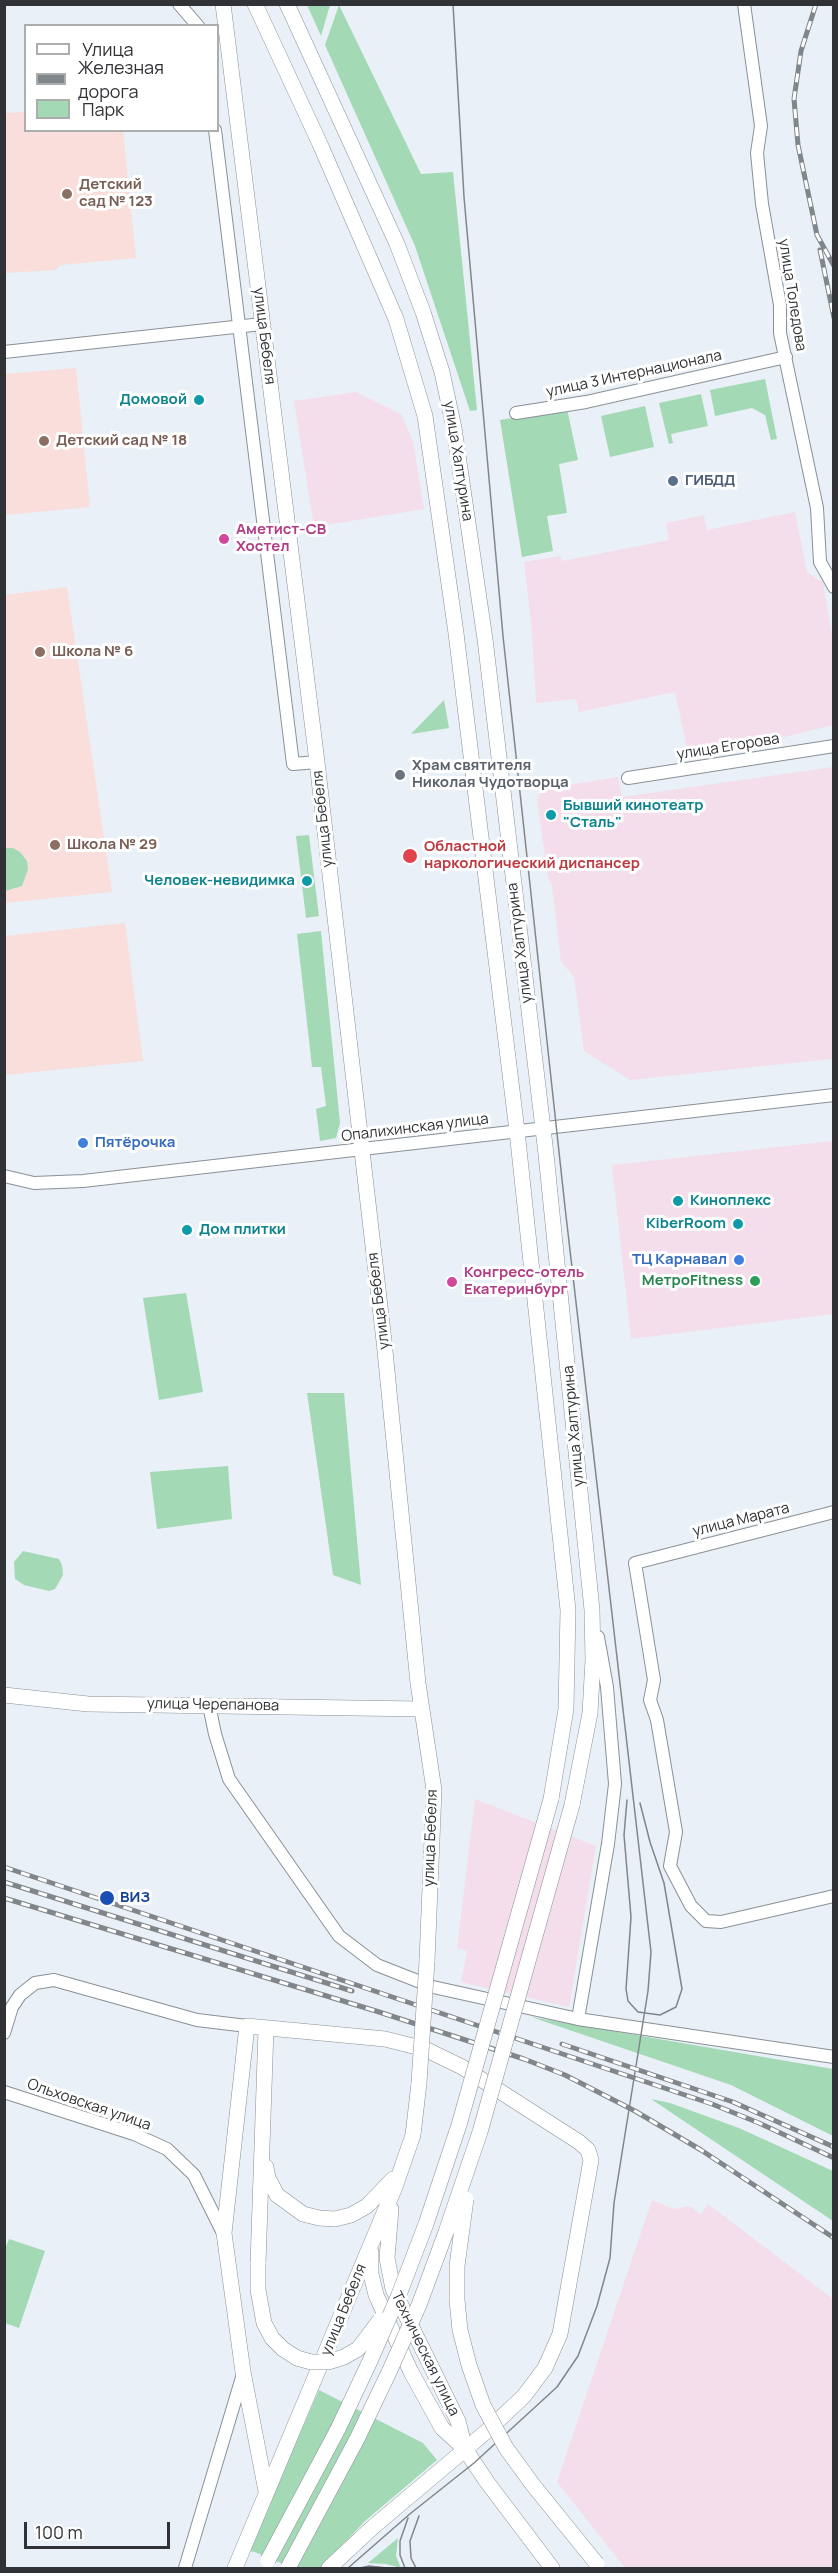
<!DOCTYPE html>
<meta charset="utf-8">
<style>
body{margin:0}
#map{position:relative;width:838px;height:2573px;overflow:hidden;background:#e9f0f7;font-family:Manrope,sans-serif}
canvas{display:block}
.frame{position:absolute;inset:0;border:6px solid #303235;pointer-events:none}
.legend{position:absolute;left:24px;top:24px;width:195px;height:108px;box-sizing:border-box;background:#fff;border:2px solid #acadae;margin:0;padding:8px 10px;list-style:none;font-size:18px;color:#303235}
.legend li{display:flex;align-items:center;gap:12px;height:30px}
.legend b{width:30px;border:2px solid #acadae}
.scale{position:absolute;left:24px;top:2522px;width:146px;height:27px;box-sizing:border-box;border:3px solid #303235;border-top:0;padding-left:8px;font-size:18px;line-height:21px;white-space:nowrap;color:#303235;-webkit-text-stroke:4px #fff;paint-order:stroke}
</style>
<div id="map">
<canvas width="838" height="2573"></canvas>
<div class="frame"></div>
<ul class="legend">
<li><b style="height:8px;background:#fff"></b>Улица</li>
<li><b style="height:8px;background:#81868a"></b>Железная дорога</li>
<li><b style="height:16px;background:#a4d9b6"></b>Парк</li>
</ul>
<div class="scale">100 m</div>
</div>
<script>
const context = document.querySelector('canvas').getContext('2d');
context.lineJoin = 'round';
function paint(path, color) {
  context.fillStyle = color;
  context.fill(path, 'evenodd');
}
function poly(rows) {
  const path = new Path2D();
  for (const r of rows) {
    path.moveTo(r[0], r[1]);
    for (let i = 2; i < r.length; i += 2) path.lineTo(r[i], r[i + 1]);
  }
  return path;
}
function strokePath(path, color, width, dash) {
  context.strokeStyle = color;
  context.lineWidth = width;
  context.lineCap = dash ? 'butt' : 'round';
  context.setLineDash(dash || []);
  context.stroke(path);
}
function label(font, color, halo, rows, align = 'center') {
  context.font = font + ' Manrope,sans-serif';
  context.lineWidth = 6;
  context.setLineDash([]);
  context.textBaseline = 'middle';
  context.strokeStyle = halo;
  context.fillStyle = color;
  for (const [text, x, y, turn = 0] of rows) {
    context.save();
    context.translate(x, y);
    context.rotate((+turn || 0) * Math.PI / 180);
    context.textAlign = isNaN(turn) ? turn : align;
    if (halo) context.strokeText(text, 0, 0);
    context.fillText(text, 0, 0);
    context.restore();
  }
}
paint(poly([
 [356,392,401,414,413,441,424,509,314,527,294,401],
 [795,512,807,572,823,583,833,640,833,725,699,758,697,752,688,753,675,692,579,712,576,699,536,703,532,632,524,562,560,556,562,561,669,540,666,523,704,515,707,530],
 [833,767,833,1057,831,1059,630,1080,584,1051,574,977,561,962,552,885,548,878,537,799,544,789,618,777,622,797],
 [833,1141,833,1314,631,1339,612,1165],
 [475,1799,596,1846,569,2007,461,1982,467,1951,457,1948],
 [652,2200,674,2209,690,2206,701,2215,708,2204,833,2299,833,2568,625,2568,557,2482]
]), '#f4deeb');
paint(poly([
 [25,112,26,130,123,131,136,258,61,265,55,270,5,273,5,113],
 [76,368,90,507,5,515,5,374],
 [67,587,112,892,5,903,4,595],
 [125,923,143,1061,5,1075,5,936]
]), '#f9dedb');
paint(poly([
 [307,5,330,5,321,36],
 [339,5,421,174,453,172,477,410,470,411,415,246,325,45],
 [765,379,777,439,771,440,765,415,752,408,715,416,710,390],
 [701,394,708,426,671,434,673,443,669,444,659,403],
 [645,406,654,447,610,457,601,416],
 [567,409,578,460,559,464,567,513,547,516,553,551,522,557,500,420],
 [444,700,449,728,411,734],
 [309,835,319,916,306,918,296,836],
 [5,848,13,848,20,852,27,861,28,869,22,886,5,891],
 [321,931,340,1123,336,1138,320,1141,316,1109,326,1106,321,1067,312,1067,297,934],
 [186,1293,203,1392,159,1400,143,1298],
 [307,1393,344,1393,361,1585,333,1575],
 [228,1466,232,1519,157,1529,150,1472],
 [23,1551,59,1559,62,1565,63,1575,55,1589,49,1591,24,1585,15,1579,14,1562],
 [531,2017,833,2069,833,2136,731,2085],
 [651,2099,670,2103,739,2128,833,2171,833,2221],
 [9,2239,45,2251,19,2328,5,2323,4,2251],
 [319,2390,423,2443,437,2460,365,2521,321,2568,292,2568,255,2552,248,2551],
 [398,2538,396,2556,401,2568,386,2564,368,2563]
]), '#a4d9b6');
const minor = poly([
 [179,4,198,26],
 [744,4,761,126,757,153,762,204,780,305,780,333,817,508,820,562,834,587],
 [215,130,293,764,317,762],
 [4,352,262,324],
 [516,413,586,402,786,357],
 [628,778,834,746],
 [4,1176,34,1183,83,1181,834,1095],
 [834,1512,635,1563,654,1680,650,1700,657,1720,676,1832,670,1866,691,1906,706,1921,721,1922,834,1896],
 [209,1705,215,1734,229,1779,339,1936,377,1965,433,1987,578,2019,834,2057],
 [578,2019,608,1844,615,1784,607,1687,598,1637],
 [4,2033,12,2007,20,1995,35,1983,54,1980,197,2020,247,2026],
 [4,2092,134,2134,167,2149,194,2175,223,2233],
 [185,2568,243,2374]
]);
const major = poly([
 [223,4,317,762,384,1341,418,1683,434,1790,427,1961],
 [255,4,320,144,396,319,425,416,456,633,517,1131,568,1610,566,1709,551,1799],
 [287,4,397,244,423,312,442,372,454,428,485,639,546,1154,592,1610,593,1660,590,1713,572,1805],
 [4,1695,88,1704,421,1709],
 [266,2167,268,2178,277,2195,303,2214,319,2218,335,2219,351,2215,367,2206,393,2179],
 [391,2209,387,2258,393,2289,458,2421,465,2449],
 [371,2252,371,2274,376,2295,411,2372,442,2428,465,2449,487,2482,552,2568],
 [258,2264,266,2029],
 [266,2491,243,2372,224,2233,247,2026,385,2039,425,2049,462,2067,579,2142,588,2150,591,2160,560,2334,545,2368,524,2396,487,2431,373,2527,329,2568],
 [235,2568,395,2187,413,2135,419,2083]
]);
strokePath(minor, '#8a9096', 14);
strokePath(major, '#8a9096', 16);
strokePath(minor, '#fff', 12);
strokePath(major, '#fff', 15);
strokePath(poly([
 [627,1800,624,1835,631,1917,626,1989,628,2001,638,2012,660,2015,676,2007,682,1989,664,1883,650,1842,640,1803],
 [348,2568,411,2513,474,2463,557,2387,578,2356,597,2306,610,2258,614,2203,648,1991,651,1952,565,1207,503,636,464,197,453,4],
 [360,2568,369,2566,387,2568],
 [405,2568,400,2555,400,2541,408,2518],
 [416,2568,411,2558,410,2541,419,2516]
]), '#81868a', 1.5);
const rail = poly([
 [816,4,801,51,794,99,798,145,817,235,834,266],
 [820,250,834,318],
 [4,1867,712,2104,759,2123,834,2158],
 [4,1882,352,1991],
 [4,1898,376,2011,524,2059,565,2075,635,2111,701,2150,834,2238],
 [562,2044,733,2102,834,2147]
]);
strokePath(rail, '#81868a', 5);
strokePath(rail, '#fff', 3, [9]);
const majorBridge = poly([
 [419,2083,427,1961],
 [466,2199,457,2266,457,2300,460,2330,469,2365,483,2405,506,2448,533,2485,597,2564],
 [258,2264,258,2290,264,2323,272,2338,283,2349,297,2358,311,2362,328,2362,344,2357,358,2349,380,2320],
 [268,2560,338,2429,370,2361,398,2297,426,2224,459,2125,551,1799],
 [288,2568,357,2439,390,2370,419,2305,446,2232,480,2132,572,1805]
]);
strokePath(majorBridge, '#8a9096', 16, []);
strokePath(majorBridge, '#fff', 15);
for (const [x, y, r, color] of [
 [67,194,6,"#8d6e63"],
 [199,400,6,"#0f9aa8"],
 [44,441,6,"#8d6e63"],
 [673,481,6,"#5c6f8a"],
 [224,539,6,"#d1479c"],
 [40,652,6,"#8d6e63"],
 [400,775,6,"#6b7280"],
 [551,815,6,"#0f9aa8"],
 [55,845,6,"#8d6e63"],
 [410,856,8,"#e0444e"],
 [307,881,6,"#0f9aa8"],
 [83,1143,6,"#3f7fe0"],
 [678,1201,6,"#0f9aa8"],
 [738,1224,6,"#0f9aa8"],
 [187,1230,6,"#0f9aa8"],
 [739,1260,6,"#3f7fe0"],
 [755,1281,6,"#2e9e5b"],
 [452,1282,6,"#d1479c"],
 [107,1898,8,"#1a4fb4"]
]) {
  const dot = new Path2D();
  dot.arc(x, y, r, 0, 2 * Math.PI);
  context.fillStyle = color;
  context.fill(dot);
  strokePath(dot, '#fff', 2);
}
label('bold 15px', '#785e54', '#fff', [
 ["Детский",79,185],
 ["сад № 123",79,202],
 ["Детский сад № 18",56,441],
 ["Школа № 6",52,652],
 ["Школа № 29",67,845]
], 'left');
label('15px', '#303235', '#fff', [
 ["улица Толедова",792,295,81],
 ["улица Бебеля",264,336,83],
 ["улица 3 Интернационала",634,374,-12],
 ["улица Халтурина",458,461,81],
 ["улица Егорова",728,747,-9],
 ["улица Бебеля",323,819,-96],
 ["улица Халтурина",520,943,-97],
 ["Опалихинская улица",415,1128,-7],
 ["улица Бебеля",379,1301,-97],
 ["улица Халтурина",574,1426,-95],
 ["улица Марата",741,1520,-14],
 ["улица Черепанова",213,1705,1],
 ["улица Бебеля",431,1838,-88],
 ["Ольховская улица",89,2105,19],
 ["улица Бебеля",344,2310,-68],
 ["Техническая улица",425,2354,64]
]);
label('bold 15px', '#0d838f', '#fff', [
 ["Домовой",187,400],
 ["Бывший кинотеатр",563,806,"left"],
 ["\"Сталь\"",563,823,"left"],
 ["Человек-невидимка",295,881],
 ["Киноплекс",690,1201,"left"],
 ["KiberRoom",726,1224],
 ["Дом плитки",199,1230,"left"]
], 'right');
label('bold 15px', '#4e5e75', '#fff', [
 ["ГИБДД",685,481]
], 'left');
label('bold 15px', '#b23c85', '#fff', [
 ["Аметист-СВ",236,530],
 ["Хостел",236,547],
 ["Конгресс-отель",464,1273],
 ["Екатеринбург",464,1290]
], 'left');
label('bold 15px', '#5b616d', '#fff', [
 ["Храм святителя",412,766],
 ["Николая Чудотворца",412,783]
], 'left');
label('bold 15px', '#be3a42', '#fff', [
 ["Областной",424,847],
 ["наркологический диспансер",424,864]
], 'left');
label('bold 15px', '#366cbe', '#fff', [
 ["Пятёрочка",95,1143],
 ["ТЦ Карнавал",727,1260,"right"]
], 'left');
label('bold 15px', '#27864d', '#fff', [
 ["МетроFitness",743,1281]
], 'right');
label('bold 15px', '#164399', '#fff', [
 ["ВИЗ",120,1898]
], 'left');
</script>
